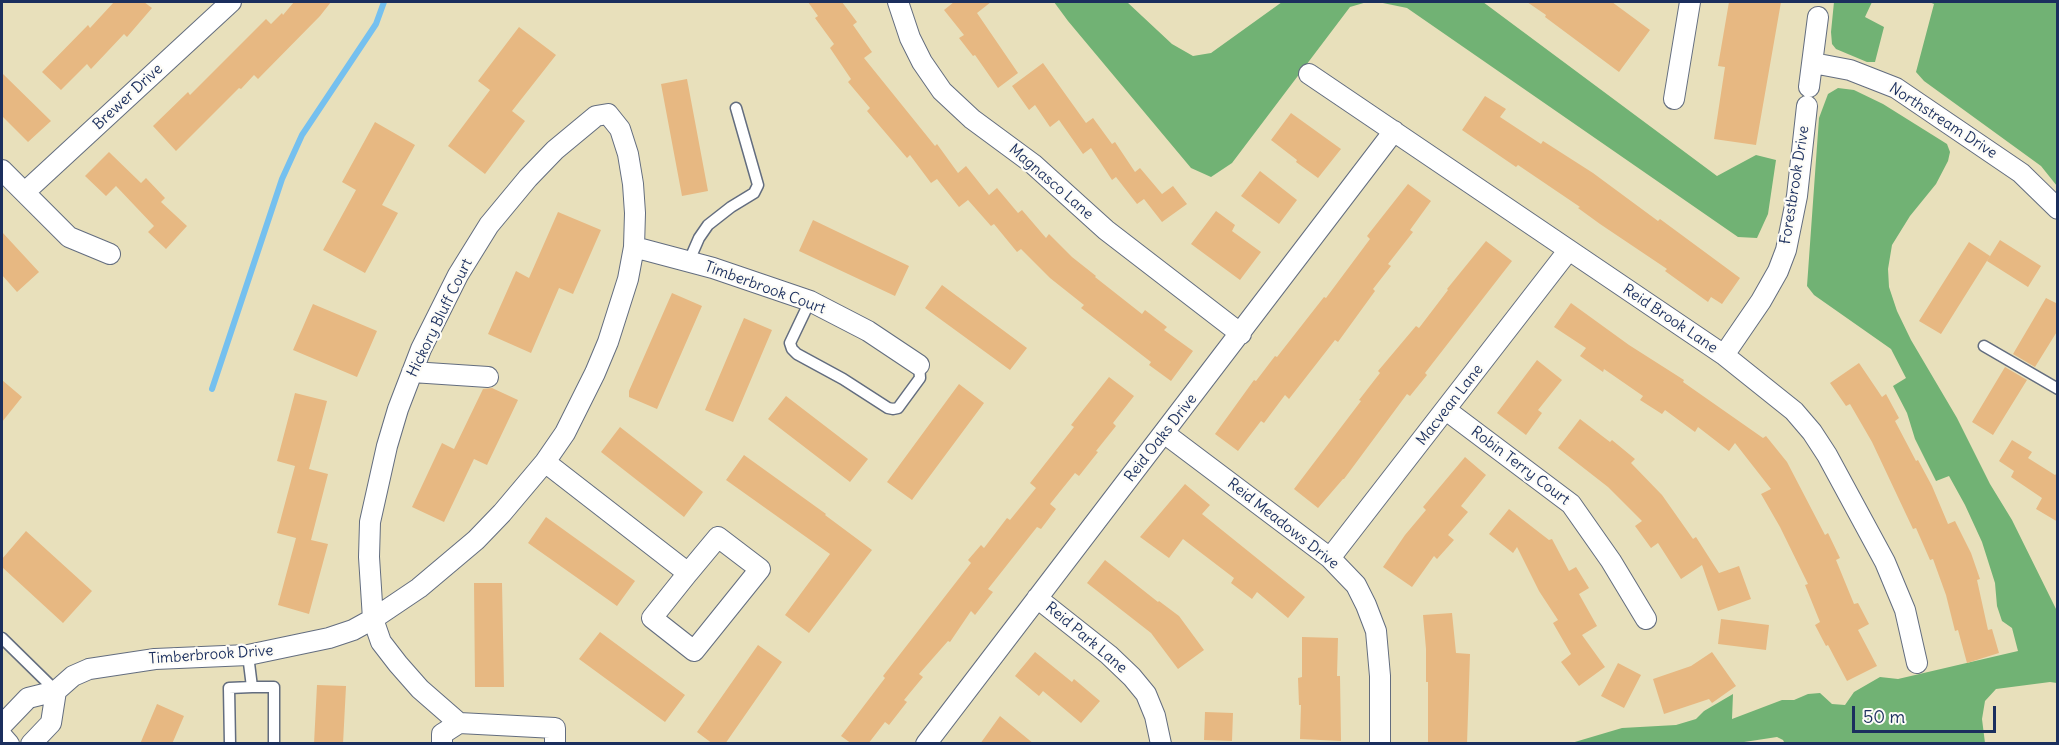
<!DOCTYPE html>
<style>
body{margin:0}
#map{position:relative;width:2059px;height:745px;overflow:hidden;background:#e8e0bb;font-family:Delius,sans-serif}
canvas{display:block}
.frame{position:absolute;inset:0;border:3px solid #1b2f5e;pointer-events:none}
.scale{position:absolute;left:1852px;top:706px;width:144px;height:27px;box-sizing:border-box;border:3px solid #1b2f5e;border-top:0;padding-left:8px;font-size:18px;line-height:21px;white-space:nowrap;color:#1b2f5e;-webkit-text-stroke:4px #fdfcf7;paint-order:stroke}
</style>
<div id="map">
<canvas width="2059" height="745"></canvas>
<div class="frame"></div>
<div class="scale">50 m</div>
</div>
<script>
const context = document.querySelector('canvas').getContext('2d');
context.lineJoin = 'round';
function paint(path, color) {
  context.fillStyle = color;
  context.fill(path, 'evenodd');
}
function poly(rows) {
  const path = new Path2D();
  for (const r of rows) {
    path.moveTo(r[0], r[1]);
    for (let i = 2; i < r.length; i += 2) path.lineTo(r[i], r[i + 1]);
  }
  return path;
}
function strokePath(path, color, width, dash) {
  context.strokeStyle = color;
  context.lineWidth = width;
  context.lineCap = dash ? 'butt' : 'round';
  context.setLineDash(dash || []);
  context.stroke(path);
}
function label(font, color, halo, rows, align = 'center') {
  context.font = font + ' Delius,sans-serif';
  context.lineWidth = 4.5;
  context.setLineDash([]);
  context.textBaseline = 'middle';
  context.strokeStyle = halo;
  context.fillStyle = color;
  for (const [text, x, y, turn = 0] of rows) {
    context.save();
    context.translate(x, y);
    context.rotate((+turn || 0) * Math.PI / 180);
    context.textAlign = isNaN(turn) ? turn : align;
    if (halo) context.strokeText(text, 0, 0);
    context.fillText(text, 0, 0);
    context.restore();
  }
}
paint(poly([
 [1054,2,1127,2,1172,44,1193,56,1211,53,1282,2,1367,2,1350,7,1232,163,1211,177,1191,168,1068,21],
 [1378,2,1483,2,1717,176,1756,155,1776,160,1768,214,1757,238,1738,237,1407,8],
 [1834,2,1872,2,1865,17,1884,27,1875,62,1867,62,1836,49,1832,44,1831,32],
 [1929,2,2057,2,2057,186,2041,166,1924,81,1916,72,1934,4],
 [1838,88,1854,90,1883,104,1947,144,1950,152,1948,161,1936,184,1910,216,1892,245,1888,269,1889,287,1897,311,1911,340,1957,418,1990,484,2012,520,2057,611,2057,683,2050,682,1996,689,1985,701,1982,719,1985,743,1785,744,1783,740,1777,737,1731,744,1568,744,1622,728,1676,725,1696,719,1704,711,1733,694,1732,719,1782,700,1794,700,1808,694,1820,693,1832,704,1845,705,1854,692,1880,677,1898,679,2018,651,2012,628,2002,621,1997,606,1995,583,1982,542,1965,505,1949,476,1936,481,1915,439,1907,413,1893,386,1906,378,1891,349,1814,295,1807,286,1819,118,1828,94]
]), '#71b274');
strokePath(poly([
 [212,389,282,179,302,135,376,24,384,2]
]), '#75c0ef', 6);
paint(poly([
 [114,2,144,2,152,8,127,37,124,34,91,69,87,64,61,90,42,72,88,25,90,28],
 [294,2,331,2,320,16,258,79,254,75,241,89,239,88,176,151,153,126,188,92,190,95,266,19,271,24,282,13,283,15],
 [808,2,842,2,857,22,853,25,872,52,864,58,935,146,937,144,958,173,966,166,989,195,997,188,1018,213,1022,210,1046,238,1049,234,1072,257,1096,276,1095,277,1142,314,1145,310,1167,327,1164,330,1193,351,1171,381,1149,365,1151,362,1081,308,1084,305,1050,278,1021,249,1017,252,994,224,991,226,968,200,959,207,937,179,931,183,910,155,907,158,867,111,870,108,848,82,851,79,830,48,834,44,815,18,818,16],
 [954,2,991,2,977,13,1018,73,998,88,975,55,973,56,959,38,964,35,944,10],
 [1527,2,1612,2,1650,30,1619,72,1545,17,1546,15],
 [1729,2,1781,2,1756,145,1714,139,1725,67,1718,66],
 [519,27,556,55,512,111,525,121,485,174,448,146,490,90,478,81],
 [1043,63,1086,123,1093,118,1112,144,1115,142,1135,172,1140,168,1162,194,1173,186,1187,204,1162,222,1144,199,1137,204,1116,177,1112,180,1091,148,1083,154,1059,120,1050,127,1035,105,1029,110,1012,86],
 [2,73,51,121,28,142,2,116],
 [687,79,708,191,682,196,661,84],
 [1485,96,1506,109,1500,117,1541,144,1543,141,1593,173,1658,221,1660,219,1740,278,1722,304,1711,297,1708,302,1665,271,1667,269,1600,224,1578,208,1580,207,1518,165,1516,167,1462,130],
 [1291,113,1341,149,1318,178,1296,162,1297,160,1271,140],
 [375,122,415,145,382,205,398,213,365,273,323,250,356,190,342,182],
 [109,152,141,183,146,178,165,198,161,202,187,226,166,249,148,232,154,226,116,186,106,196,85,176],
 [1260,171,1297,200,1279,224,1241,196],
 [1408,184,1431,201,1410,230,1413,232,1388,264,1391,266,1373,289,1375,291,1338,342,1335,340,1289,399,1285,395,1264,423,1261,421,1238,451,1215,434,1254,380,1256,381,1275,356,1277,357,1324,297,1326,298,1370,239,1367,236],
 [1216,211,1235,225,1232,231,1261,252,1240,280,1191,244],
 [558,212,601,230,573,294,559,288,531,353,488,334,516,271,529,278],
 [813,220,909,266,895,296,799,251],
 [2,232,39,272,17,292,2,275],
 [2000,240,2041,266,2028,287,1987,261],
 [1486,241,1512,261,1425,373,1427,375,1410,396,1407,394,1344,479,1343,479,1318,508,1294,489,1361,401,1359,400,1380,373,1378,371,1416,326,1419,328,1448,290,1447,289],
 [1969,242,1990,256,1941,334,1919,321],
 [942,285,1027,348,1010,370,925,308],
 [672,293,702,306,657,409,629,397,629,391],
 [2046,298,2058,304,2058,330,2035,367,2013,354],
 [1571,303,1629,345,1684,380,1683,382,1763,438,1766,436,1787,462,1825,535,1828,533,1840,558,1836,560,1854,604,1858,603,1869,624,1858,630,1877,666,1847,681,1828,645,1826,646,1815,625,1820,622,1805,585,1808,584,1780,527,1761,494,1771,489,1735,443,1729,451,1698,427,1695,432,1665,410,1662,414,1640,400,1643,396,1604,369,1603,372,1580,356,1586,348,1554,327],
 [313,304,377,331,357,377,293,350],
 [744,318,772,330,733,422,705,410],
 [1537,360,1562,380,1538,410,1542,413,1526,435,1497,413],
 [1859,363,1882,397,1886,394,1899,418,1895,421,1916,461,1918,460,1932,486,1948,524,1955,521,1971,553,1980,579,1977,580,1988,630,1992,629,1999,653,1967,663,1958,630,1955,631,1946,595,1933,559,1930,560,1916,528,1913,529,1872,442,1850,404,1846,406,1830,383],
 [2005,367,2027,380,1993,435,1972,422],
 [1109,377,1134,396,1113,423,1116,426,1096,451,1098,452,1079,476,1075,473,1050,504,1056,509,1041,529,1037,527,988,589,993,592,975,615,971,611,950,642,948,641,919,674,923,677,904,700,907,702,889,725,885,722,868,744,852,744,841,736,885,678,883,676,971,563,968,560,981,545,984,548,1007,518,1010,520,1036,488,1030,483,1074,427,1071,425],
 [2,380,22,397,2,422],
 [959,384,984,403,912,500,887,482],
 [492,388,518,400,487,465,474,459,444,522,412,507,442,443,454,449,483,389],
 [295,393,327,401,309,469,328,474,311,540,328,544,309,614,278,605,296,538,277,533,295,466,277,461],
 [786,396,868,459,850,482,768,419],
 [1580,419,1610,442,1612,440,1635,459,1631,463,1662,495,1693,539,1696,537,1719,573,1739,566,1751,599,1718,611,1702,565,1681,579,1658,543,1651,548,1635,526,1642,521,1608,487,1558,448],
 [620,427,703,492,684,517,601,452],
 [2012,440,2032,452,2028,458,2055,475,2058,472,2058,522,2036,509,2042,498,2011,477,2014,471,1999,461],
 [744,455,826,514,825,515,872,550,809,633,785,615,830,554,726,480],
 [1465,457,1486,475,1461,506,1468,512,1448,535,1454,540,1437,559,1434,556,1412,587,1383,567,1405,535,1426,510,1423,507],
 [1185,484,1210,505,1202,514,1305,597,1288,618,1257,592,1252,599,1231,583,1234,578,1183,539,1169,558,1140,537],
 [1509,509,1549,540,1552,539,1569,571,1576,567,1589,588,1579,594,1597,626,1582,635,1605,667,1579,686,1561,662,1571,654,1553,623,1558,620,1539,591,1517,547,1513,553,1489,534],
 [546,517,635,581,617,606,528,543],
 [26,531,92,591,63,623,2,567,2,559],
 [1105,560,1158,602,1159,601,1179,616,1204,650,1178,669,1151,633,1087,583],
 [474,583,502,583,504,687,475,687],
 [1452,613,1456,653,1470,654,1467,744,1428,744,1428,682,1426,682,1426,649,1423,615],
 [1721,619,1769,625,1766,650,1718,644],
 [600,632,685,695,665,722,579,659],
 [1302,637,1338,638,1337,676,1340,676,1341,741,1300,739,1301,705,1299,705,1298,678,1302,677],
 [758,645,782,662,725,744,713,744,697,732],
 [1035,652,1072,682,1074,679,1100,701,1081,723,1043,691,1039,696,1015,676],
 [1712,652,1736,686,1712,703,1709,699,1664,714,1653,679,1691,666],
 [1618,663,1641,675,1624,708,1601,696],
 [317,685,346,686,343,744,314,744],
 [157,704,184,716,172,744,140,744],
 [1205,712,1233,713,1232,741,1204,740],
 [1000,716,1034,744,980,744]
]), '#e7b882');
const lane = poly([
 [689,261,699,238,708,225,731,207,754,193,758,185,736,108],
 [810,301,790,343,792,349,797,354,843,379,888,408,893,409,898,408,920,378,919,365],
 [1984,346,2058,389],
 [2,638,56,691],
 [248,655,252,687],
 [230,744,229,688,252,687,274,687,274,744]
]);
const street = poly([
 [898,2,910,38,922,62,942,91,972,119,1033,164,1106,230,1241,334],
 [1813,63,1850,70,1896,88,2021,173,2058,209],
 [1309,74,1724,355,1794,411,1812,432,1827,455,1885,562,1905,610,1917,663],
 [1809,87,1818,17],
 [1674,99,1690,2],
 [2,170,69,237,110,254],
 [25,192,231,2],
 [634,247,713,268,810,301,868,331,919,365],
 [1724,355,1761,301,1778,271,1786,250,1797,196,1807,106],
 [412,372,488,377],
 [1446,410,1571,504,1611,561,1646,619],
 [1164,433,1330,558,1356,585,1366,605,1376,631,1380,676,1380,744],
 [545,462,688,573,718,537,760,569,694,651,652,618,688,573],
 [1330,558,1568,251],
 [1037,598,1109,655,1132,677,1146,694,1155,716,1161,744],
 [2,725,28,698,56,691,73,676,89,669,155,659,248,655,329,638,353,630,373,619,419,588,476,540,502,513,545,462,565,433,595,373,608,342,628,279,634,247,635,213,633,184,628,154,620,129,608,114,596,116,555,150,528,178,489,225,458,275,421,349,398,409,387,446,370,522,369,557,373,619,381,642,398,664,420,689,459,723],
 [2,736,9,744],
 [31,744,51,723,56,691],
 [442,744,442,734,459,723,555,728,555,744],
 [926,744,1394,131]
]);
strokePath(lane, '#636d7f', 13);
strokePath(street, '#636d7f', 22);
strokePath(lane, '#fff', 10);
strokePath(street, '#fff', 20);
label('15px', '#1b2f5e', '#fdfcf7', [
 ["Brewer Drive",128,97,-43],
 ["Northstream Drive",1943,121,33],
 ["Magnasco Lane",1051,182,41],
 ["Forestbrook Drive",1795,185,-81],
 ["Timberbrook Court",765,288,20],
 ["Hickory Bluff Court",440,318,-64],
 ["Reid Brook Lane",1670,319,34],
 ["Macvean Lane",1450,405,-52],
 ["Reid Oaks Drive",1161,438,-52],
 ["Robin Terry Court",1520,466,37],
 ["Reid Meadows Drive",1283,524,38],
 ["Reid Park Lane",1086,638,40],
 ["Timberbrook Drive",211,655,-4]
]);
</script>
